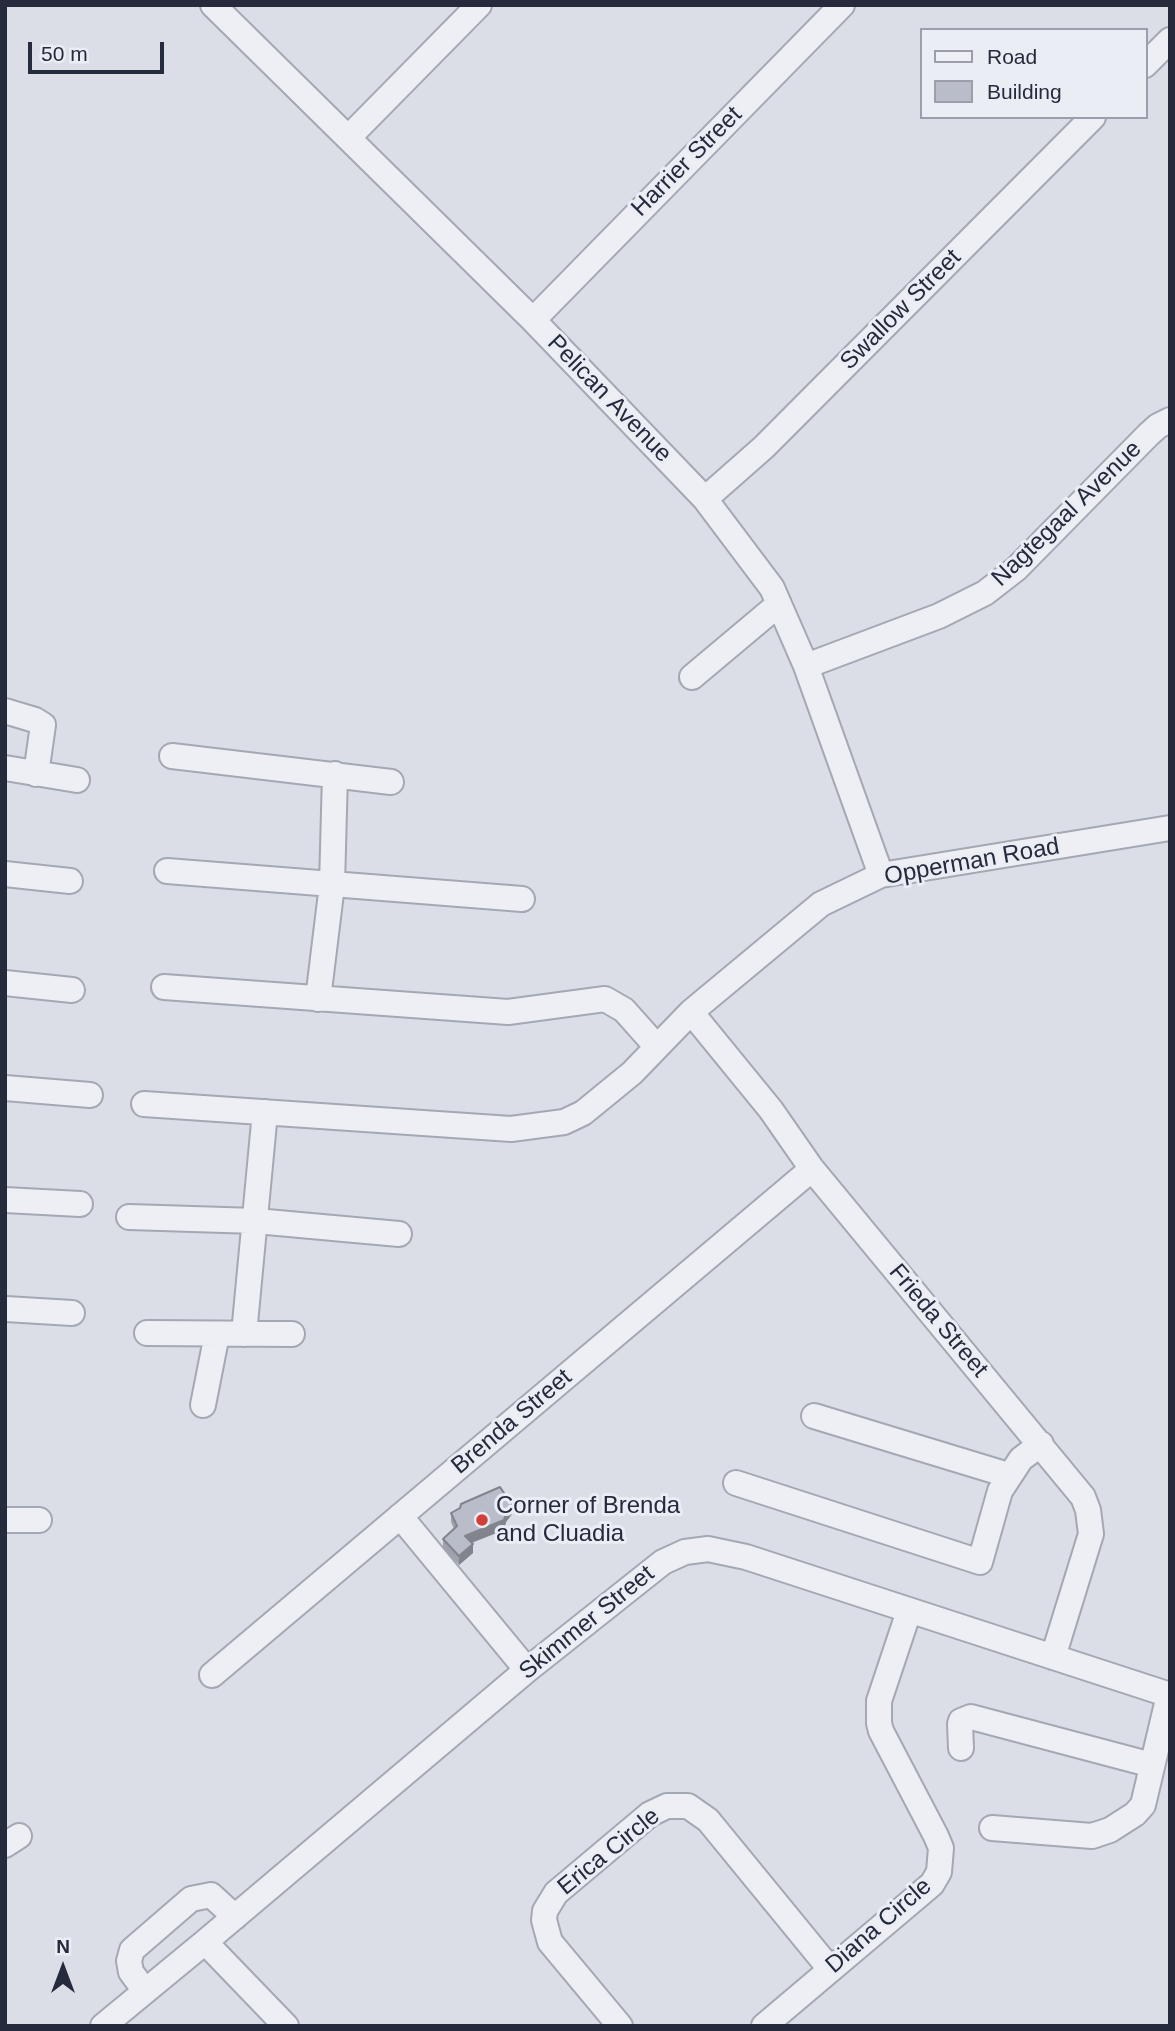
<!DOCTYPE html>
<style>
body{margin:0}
#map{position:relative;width:1175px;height:2031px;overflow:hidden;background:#dbdee6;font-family:Helvetica,sans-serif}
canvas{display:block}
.frame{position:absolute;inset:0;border:7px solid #252a3d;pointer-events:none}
.legend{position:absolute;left:920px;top:28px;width:228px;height:91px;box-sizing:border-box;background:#ebedf4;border:2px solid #9c9fab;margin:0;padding:9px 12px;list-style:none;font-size:21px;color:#252a3d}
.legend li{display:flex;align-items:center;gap:14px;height:35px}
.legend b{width:35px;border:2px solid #9c9fab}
.north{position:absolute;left:28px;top:1933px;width:70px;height:70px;-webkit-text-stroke:5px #ebedf4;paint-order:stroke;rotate:0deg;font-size:19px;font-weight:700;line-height:28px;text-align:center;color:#252a3d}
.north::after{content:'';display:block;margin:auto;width:24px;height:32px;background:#252a3d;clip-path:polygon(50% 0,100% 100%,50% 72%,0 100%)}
.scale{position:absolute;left:28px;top:42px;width:136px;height:32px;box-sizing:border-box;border:4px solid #252a3d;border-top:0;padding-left:9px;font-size:21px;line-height:24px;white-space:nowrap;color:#252a3d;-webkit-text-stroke:5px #ebedf4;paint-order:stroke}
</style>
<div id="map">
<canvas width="1175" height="2031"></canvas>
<div class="frame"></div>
<ul class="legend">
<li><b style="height:9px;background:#eeeff5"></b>Road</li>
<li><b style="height:19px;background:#b9bcc9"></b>Building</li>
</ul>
<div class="north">N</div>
<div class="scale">50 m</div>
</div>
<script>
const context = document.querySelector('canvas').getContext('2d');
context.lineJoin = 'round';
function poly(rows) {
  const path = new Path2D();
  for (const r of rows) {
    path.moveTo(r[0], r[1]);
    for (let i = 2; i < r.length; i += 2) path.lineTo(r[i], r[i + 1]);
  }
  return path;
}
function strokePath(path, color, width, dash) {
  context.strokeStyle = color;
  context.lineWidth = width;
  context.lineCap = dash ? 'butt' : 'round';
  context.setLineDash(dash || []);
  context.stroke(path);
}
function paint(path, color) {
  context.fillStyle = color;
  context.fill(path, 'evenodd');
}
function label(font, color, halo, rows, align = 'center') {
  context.font = font + ' Helvetica,sans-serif';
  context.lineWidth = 6;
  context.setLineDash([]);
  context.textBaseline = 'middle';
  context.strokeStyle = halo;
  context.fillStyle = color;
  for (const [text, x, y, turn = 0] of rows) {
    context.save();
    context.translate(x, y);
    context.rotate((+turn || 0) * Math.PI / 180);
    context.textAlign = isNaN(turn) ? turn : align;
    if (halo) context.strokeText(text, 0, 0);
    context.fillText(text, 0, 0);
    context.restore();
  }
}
const minor = poly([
 [213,5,533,320,705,499,772,588,806,666,881,875],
 [1145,65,1170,40],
 [348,138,479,5],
 [533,320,842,5],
 [705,499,764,447,1093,117],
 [806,666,939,616,985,593,1016,569,1149,434,1158,426,1170,420],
 [692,677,779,604],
 [5,711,35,720,43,725,36,774],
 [172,756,391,782],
 [5,768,77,780],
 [167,871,522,899],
 [5,874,70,881],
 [5,983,72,990],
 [164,987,508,1012,605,999,624,1010,657,1047],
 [318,999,332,885,335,774],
 [691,1012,771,1110,812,1169,1083,1497,1088,1510,1091,1534,1053,1657],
 [5,1088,90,1095],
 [144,1104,511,1129,564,1122,583,1113,632,1073,691,1012,821,904,881,875,1170,828],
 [5,1200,80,1204],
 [129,1217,256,1221,399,1234],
 [6,1309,72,1313],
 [147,1333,292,1334],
 [244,1334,265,1112],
 [203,1405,217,1334],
 [814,1416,1008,1475],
 [736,1483,980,1562,1000,1491,1021,1459,1041,1444],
 [400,1516,527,1670],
 [5,1520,39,1520],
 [212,1675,812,1169],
 [961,1748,960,1724,961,1721,971,1717,1152,1765],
 [992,1828,1092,1836,1110,1830,1135,1814,1143,1805,1169,1695],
 [5,1845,19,1836],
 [205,1942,286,2026],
 [145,1991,131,1972,129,1961,132,1950,191,1899,211,1895,235,1917],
 [103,2026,205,1942,527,1670,663,1562,685,1552,708,1549,746,1557,1170,1695],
 [620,2026,550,1942,544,1920,545,1911,556,1893,650,1814,667,1806,688,1806,708,1820,830,1969],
 [764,2026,932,1884,939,1872,941,1848,936,1836,881,1731,879,1723,879,1701,909,1611]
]);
strokePath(minor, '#a4a8b3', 28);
strokePath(minor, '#eeeff5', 24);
paint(poly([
 [451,1513,512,1514,506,1522,504,1530,472,1543,473,1553,459,1565,443,1548,443,1539,454,1529,451,1522]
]), '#9fa2ad');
paint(poly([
 [512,1505,512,1514,506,1522,504,1530,465,1545,465,1536,506,1513],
 [473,1544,473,1553,459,1565,459,1556]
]), '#82848d');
const building = poly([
 [500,1487,512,1505,506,1513,504,1520,465,1536,473,1544,459,1556,443,1539,457,1526,451,1513,460,1508,461,1504,500,1487]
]);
paint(building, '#b9bcc9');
strokePath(building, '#82848d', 2);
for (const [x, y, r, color] of [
 [482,1520,7,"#d23e3a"]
]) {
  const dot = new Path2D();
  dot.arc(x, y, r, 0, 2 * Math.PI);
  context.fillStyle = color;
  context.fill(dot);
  strokePath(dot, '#ebedf4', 2.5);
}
label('24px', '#252a3d', '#ebedf4', [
 ["Harrier Street",687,162,-45],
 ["Swallow Street",901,310,-45],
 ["Pelican Avenue",609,399,46],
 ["Nagtegaal Avenue",1067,514,-44],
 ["Opperman Road",972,862,-10],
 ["Frieda Street",938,1321,50],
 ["Brenda Street",512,1422,-40],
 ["Skimmer Street",587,1623,-39],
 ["Erica Circle",609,1852,-39],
 ["Diana Circle",879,1926,-41]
]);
label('24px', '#252a3d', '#ebedf4', [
 ["Corner of Brenda",496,1506],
 ["and Cluadia",496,1534]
], 'left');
</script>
